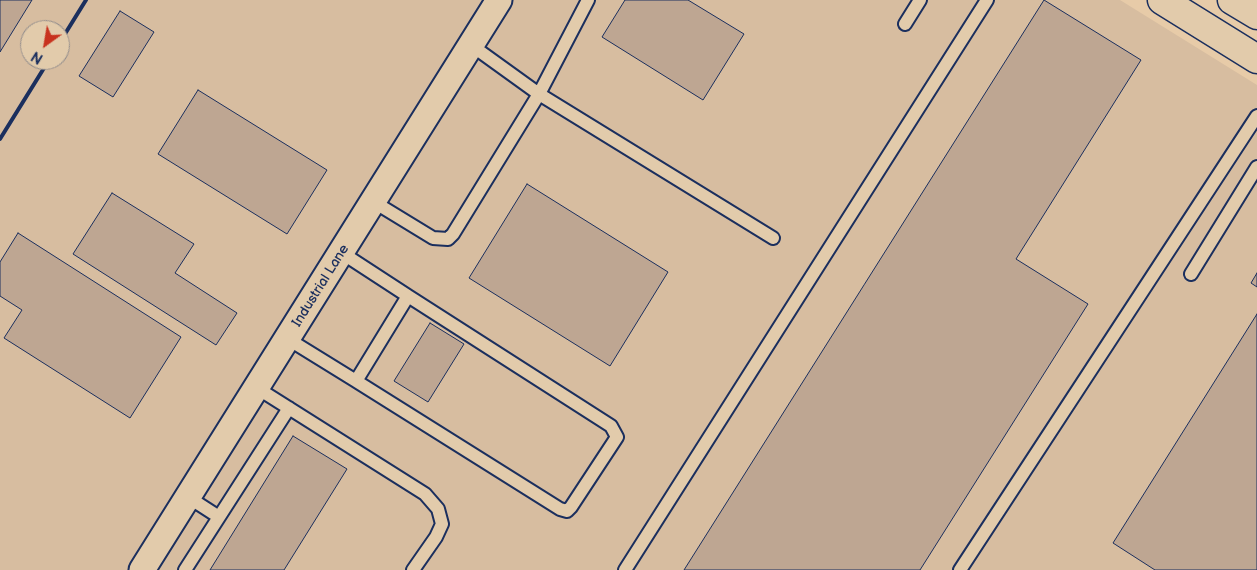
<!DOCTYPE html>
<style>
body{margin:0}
#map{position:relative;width:1257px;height:570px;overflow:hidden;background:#e7cba8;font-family:"Balsamiq Sans",sans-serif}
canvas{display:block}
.north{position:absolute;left:20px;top:20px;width:50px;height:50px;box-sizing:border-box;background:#e2cbab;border:1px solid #928d8c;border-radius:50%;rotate:212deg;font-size:14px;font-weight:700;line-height:20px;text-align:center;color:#1b2f5e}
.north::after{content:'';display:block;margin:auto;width:18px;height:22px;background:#c8321e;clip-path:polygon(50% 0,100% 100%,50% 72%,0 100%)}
</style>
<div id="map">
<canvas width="1257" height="570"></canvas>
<div class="north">N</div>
</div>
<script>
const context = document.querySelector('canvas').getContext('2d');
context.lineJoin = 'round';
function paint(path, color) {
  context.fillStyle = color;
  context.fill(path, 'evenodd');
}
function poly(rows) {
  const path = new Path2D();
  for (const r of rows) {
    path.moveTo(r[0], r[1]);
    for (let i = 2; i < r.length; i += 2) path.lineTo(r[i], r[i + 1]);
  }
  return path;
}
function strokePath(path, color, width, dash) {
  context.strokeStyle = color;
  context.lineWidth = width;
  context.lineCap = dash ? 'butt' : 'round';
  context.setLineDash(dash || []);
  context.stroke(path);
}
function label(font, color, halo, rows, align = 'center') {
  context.font = font + ' "Balsamiq Sans",sans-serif';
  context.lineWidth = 5;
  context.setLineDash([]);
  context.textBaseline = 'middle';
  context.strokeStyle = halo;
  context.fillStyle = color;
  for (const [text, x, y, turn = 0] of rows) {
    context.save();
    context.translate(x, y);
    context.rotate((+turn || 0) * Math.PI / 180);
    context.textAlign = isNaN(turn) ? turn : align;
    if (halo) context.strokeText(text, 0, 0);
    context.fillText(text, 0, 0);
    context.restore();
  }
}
paint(poly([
 [0,0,1120,0,1257,85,1257,570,0,570],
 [30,30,60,30,60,60,30,60]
]), '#d7bda0');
const building = poly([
 [0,0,32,0,0,52,0,0],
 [625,0,688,0,744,34,703,100,602,37,625,0],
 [1044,0,1141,60,1016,259,1088,304,920,570,684,570,1044,0],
 [120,11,154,32,113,97,79,76,120,11],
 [198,90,327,170,287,234,158,154,198,90],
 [527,184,668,272,610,366,469,278,527,184],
 [112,193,194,244,175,273,237,313,216,345,73,254,112,193],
 [18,233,181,337,130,418,4,338,22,310,0,296,0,262,18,233],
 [1257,273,1257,287,1251,283,1257,273],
 [1257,314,1257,570,1155,570,1113,543,1257,314],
 [430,323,464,344,428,402,394,381,430,323],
 [293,436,347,469,284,570,210,570,293,436]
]);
paint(building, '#bea692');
strokePath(building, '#1b2f5e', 1);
const lane = poly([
 [905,24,920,0],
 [471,45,539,94,773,238],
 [374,202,433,238,448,239,453,234,539,94,588,0],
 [1191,274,1257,167],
 [288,339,356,381,408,296,342,253],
 [356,381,560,509,567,511,571,507,617,437,611,426,408,296],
 [257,388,425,494,438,509,442,524,436,537,413,570],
 [188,497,219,517],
 [185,570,289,408],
 [625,570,987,0],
 [960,570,1257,116]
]);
const street = poly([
 [142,570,499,0]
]);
const secondary = poly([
 [1162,0,1257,59],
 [1232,0,1257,15]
]);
strokePath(lane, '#1b2f5e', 16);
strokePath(street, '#1b2f5e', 29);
strokePath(secondary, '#1b2f5e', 31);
strokePath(lane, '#e2cbab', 12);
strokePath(street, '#e2cbab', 25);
strokePath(secondary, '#e2cbab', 28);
strokePath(poly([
 [60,42,86,0],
 [0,139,49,60]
]), '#1b2f5e', 4);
label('14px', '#1b2f5e', '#e2cbab', [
 ["Industrial Lane",321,286,-58]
]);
</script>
